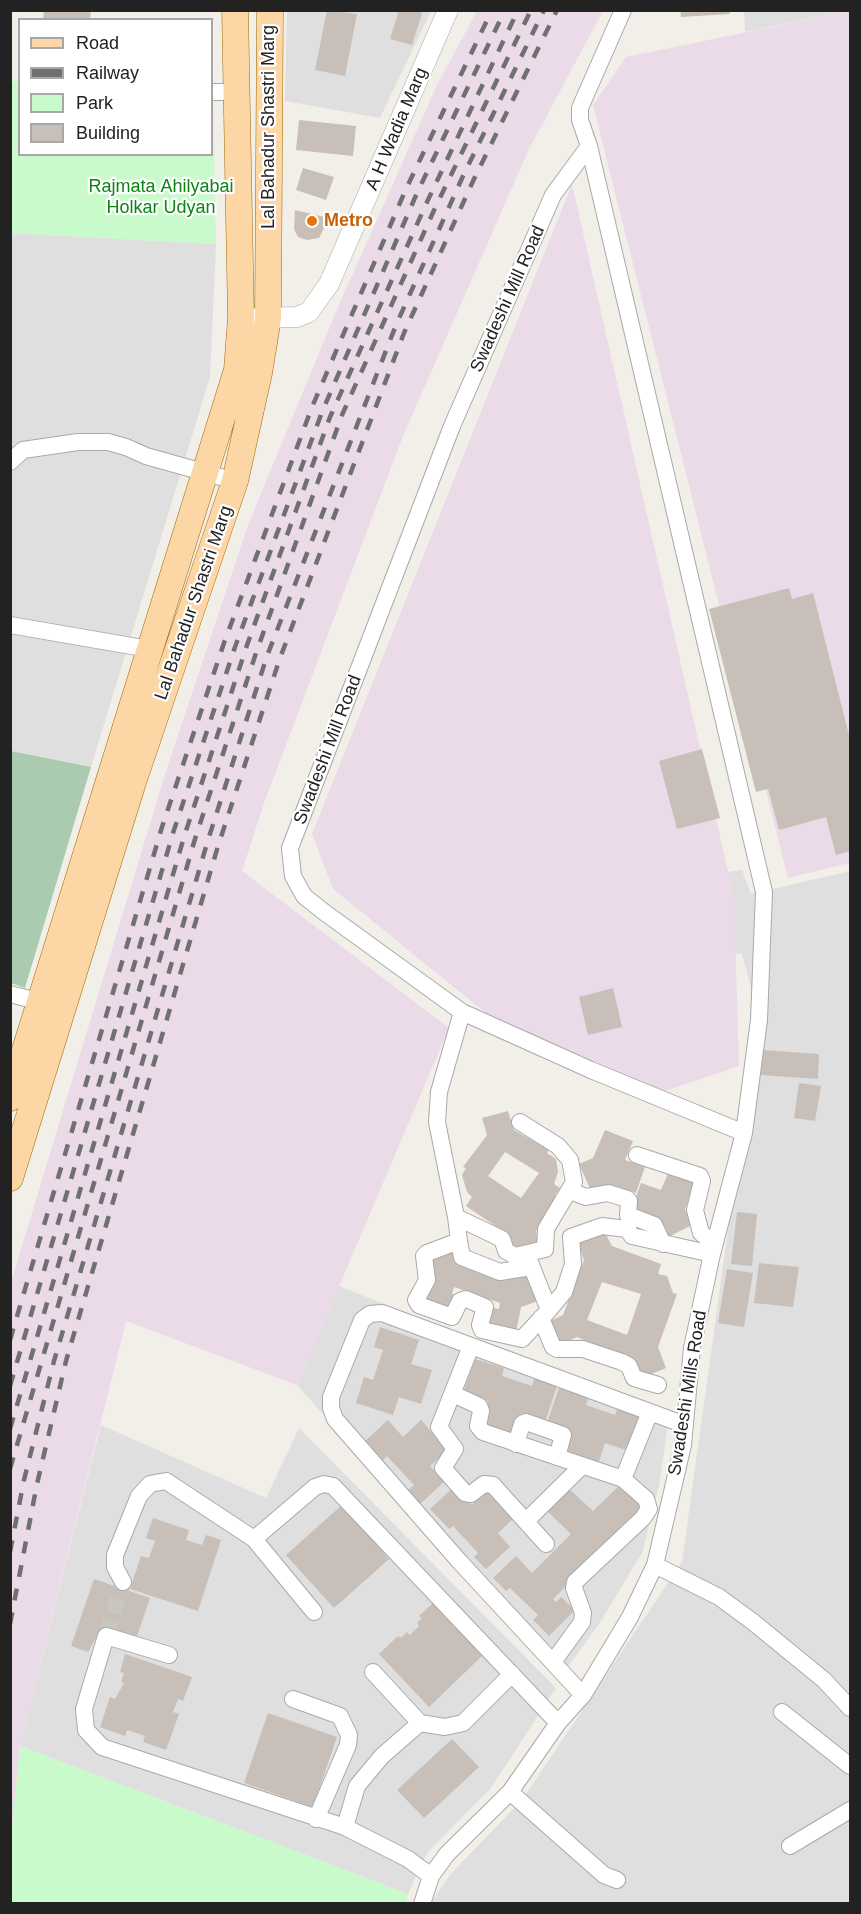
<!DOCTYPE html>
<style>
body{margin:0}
#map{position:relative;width:861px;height:1914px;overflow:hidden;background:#f2efe9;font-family:Helvetica,sans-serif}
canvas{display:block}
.frame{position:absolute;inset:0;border:12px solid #222;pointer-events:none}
.legend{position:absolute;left:18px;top:18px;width:195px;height:138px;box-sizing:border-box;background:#fff;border:2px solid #a7a7a7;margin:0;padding:8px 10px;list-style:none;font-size:18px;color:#222}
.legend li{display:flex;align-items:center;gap:12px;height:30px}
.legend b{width:30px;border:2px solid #a7a7a7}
</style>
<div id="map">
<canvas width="861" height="1914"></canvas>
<div class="frame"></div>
<ul class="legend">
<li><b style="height:8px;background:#fcd6a4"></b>Road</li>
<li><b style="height:8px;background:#707070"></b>Railway</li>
<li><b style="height:16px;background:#c8facc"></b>Park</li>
<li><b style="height:16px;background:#c7bfb8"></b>Building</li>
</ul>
</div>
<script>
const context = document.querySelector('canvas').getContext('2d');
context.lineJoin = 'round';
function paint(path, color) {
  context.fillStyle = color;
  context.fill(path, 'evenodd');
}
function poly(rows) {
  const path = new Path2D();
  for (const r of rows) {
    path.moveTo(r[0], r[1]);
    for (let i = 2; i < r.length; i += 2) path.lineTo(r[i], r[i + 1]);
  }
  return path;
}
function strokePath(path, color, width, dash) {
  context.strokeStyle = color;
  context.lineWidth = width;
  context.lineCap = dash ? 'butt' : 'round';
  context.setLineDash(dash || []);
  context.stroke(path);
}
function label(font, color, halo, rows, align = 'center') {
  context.font = font + ' Helvetica,sans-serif';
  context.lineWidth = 4.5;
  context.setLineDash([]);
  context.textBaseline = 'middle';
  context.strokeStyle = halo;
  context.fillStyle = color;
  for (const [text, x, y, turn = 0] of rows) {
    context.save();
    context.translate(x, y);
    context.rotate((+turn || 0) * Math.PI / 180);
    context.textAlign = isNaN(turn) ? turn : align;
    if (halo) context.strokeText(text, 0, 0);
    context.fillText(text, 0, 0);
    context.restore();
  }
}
paint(poly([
 [744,10,849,11,745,32],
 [287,11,431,11,380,118,285,101],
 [10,233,216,244,210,377,91,767,11,751],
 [742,870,751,894,850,871,850,1903,430,1904,449,1876,522,1800,682,1562,758,1014,742,954,701,954,692,877],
 [339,1286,669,1417,659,1486,642,1553,599,1624,559,1679,297,1385],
 [101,1425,266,1498,299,1428,556,1688,491,1788,427,1853,408,1894,20,1746]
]), '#e0dfdf');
paint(poly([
 [477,11,603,11,529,149,403,436,264,803,242,871,449,1028,297,1385,126,1321,20,1746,11,1837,11,1282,166,771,248,525,338,307,437,85],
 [850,11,850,863,788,878,593,105,626,57],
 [572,184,734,898,739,1066,665,1091,492,1018,333,889,312,834]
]), '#ebdbe8');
paint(poly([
 [11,751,91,767,25,988,11,983]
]), '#aacbaf');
paint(poly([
 [10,81,19,81,20,154,212,154,213,92,216,244,11,233],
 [20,1746,408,1894,406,1903,11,1903,11,1837]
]), '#c8facc');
paint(poly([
 [44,10,91,10,90,20,43,20],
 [327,10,357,14,345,76,315,70],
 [399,10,423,10,412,45,390,39],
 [680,10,729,10,730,14,681,17],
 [299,120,356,126,353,156,296,150],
 [303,168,334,177,326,200,296,190],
 [295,210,329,218,319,238,307,240,298,237,294,229],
 [789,588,792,599,813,593,850,739,850,851,836,855,826,817,779,830,768,789,756,792,709,609],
 [702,749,720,818,677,829,659,761],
 [613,988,622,1027,588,1035,579,997],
 [763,1050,819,1054,818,1079,761,1075],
 [799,1083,821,1086,815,1121,794,1118],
 [508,1111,514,1130,549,1150,547,1153,556,1159,558,1172,554,1184,560,1188,555,1195,558,1197,536,1231,539,1246,511,1252,507,1234,466,1206,472,1197,467,1192,462,1175,466,1168,463,1167,487,1135,482,1118],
 [505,1152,539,1173,521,1198,488,1176],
 [605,1130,633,1141,625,1160,645,1167,636,1193,612,1185,592,1193,579,1164,593,1158],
 [669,1171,695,1180,685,1210,692,1225,668,1237,631,1211,641,1183,661,1190],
 [737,1212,757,1214,752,1266,731,1264],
 [603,1229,612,1246,661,1264,658,1274,667,1276,673,1293,677,1294,658,1347,666,1368,639,1379,632,1361,577,1337,557,1346,546,1323,563,1315,584,1260,576,1240],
 [602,1282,641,1294,627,1335,587,1320],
 [455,1248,527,1275,538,1301,521,1307,516,1333,488,1323,493,1308,499,1309,500,1303,454,1287,452,1294,457,1296,452,1310,424,1298,429,1259],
 [759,1263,799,1267,793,1307,754,1303],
 [727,1269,753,1273,744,1327,718,1323],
 [380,1327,419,1340,411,1364,432,1370,421,1404,399,1397,393,1415,356,1403,364,1377,373,1380,383,1350,374,1347],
 [475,1359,504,1368,502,1376,532,1386,534,1378,557,1386,545,1422,521,1414,514,1434,480,1423,488,1401,463,1393],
 [559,1388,588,1398,586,1405,615,1415,618,1408,641,1415,629,1451,605,1443,598,1464,564,1453,571,1431,547,1423],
 [388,1420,403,1437,421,1420,448,1450,430,1466,444,1482,420,1504,408,1490,414,1485,387,1456,381,1462,364,1442],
 [621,1484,645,1508,553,1599,556,1602,561,1597,575,1610,549,1636,533,1620,538,1615,510,1588,506,1591,493,1578,516,1556,532,1573,571,1534,544,1508,566,1486,593,1511],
 [454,1487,472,1505,488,1490,514,1518,498,1533,510,1547,486,1569,474,1557,478,1553,453,1526,449,1529,430,1509],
 [342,1505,389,1559,334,1608,286,1555],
 [153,1518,189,1530,186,1540,202,1545,206,1535,221,1540,198,1611,130,1589,141,1556,149,1558,155,1541,146,1538],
 [94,1579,150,1598,136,1639,100,1630,88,1652,71,1646],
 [434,1602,484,1654,429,1707,379,1654,398,1636,401,1638,407,1632,410,1635,419,1626,417,1623,422,1618,419,1616],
 [125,1654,192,1677,183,1701,178,1699,173,1712,179,1714,166,1750,143,1742,145,1736,127,1730,125,1736,100,1727,110,1697,115,1699,124,1683,121,1682,124,1673,120,1672],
 [268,1713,337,1737,313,1807,244,1783],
 [452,1739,479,1767,424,1818,397,1790]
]), '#c7bfb8');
strokePath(poly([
 [106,1636,123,1582]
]), '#c8c6c1', 16, [16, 8]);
const minor = poly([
 [212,92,237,92],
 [589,146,553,195,452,426,290,848,293,876,304,896,324,912,462,1012,591,1070,744,1133],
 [10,462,23,450,78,442,108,442,126,447,146,456,235,481],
 [10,625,149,649],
 [10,994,41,1002],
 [462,1012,439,1092,437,1122,456,1217,502,1239,506,1251,515,1256,545,1249,546,1229,574,1182,570,1160,558,1146,520,1122],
 [637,1155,700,1176,702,1181,695,1210,701,1233,714,1244],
 [570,1191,586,1197,608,1193,627,1199,629,1201,628,1215,654,1225,663,1244],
 [456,1217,459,1241,427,1253,424,1256,427,1280,416,1300,419,1305,452,1317,460,1301,466,1299,485,1307,480,1325,482,1330,522,1339,549,1310,527,1255],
 [630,1221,627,1229,632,1236,712,1254],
 [459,1241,462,1257,500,1272,531,1267],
 [549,1310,564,1292,573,1264,571,1237,602,1226,627,1229],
 [541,1318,553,1347,557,1349,583,1349,622,1362,629,1366,634,1378,658,1385],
 [471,1346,439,1427,455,1449,443,1468,465,1493,471,1494,484,1484,493,1485,546,1544],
 [453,1394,479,1406,481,1411,478,1426,483,1432,623,1479],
 [516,1444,522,1424,526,1422,563,1435,557,1457],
 [526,1521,582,1466],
 [254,1539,314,1612],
 [655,1565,719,1597,753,1622,824,1680,850,1708],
 [123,1582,115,1567,115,1555,139,1496,150,1484,166,1481,254,1539,315,1487,324,1484,333,1486,558,1723],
 [169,1655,106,1636,84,1709,86,1730,102,1747,345,1827,408,1859,431,1876],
 [553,1662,582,1622,583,1613,574,1588,575,1582,643,1518,649,1509,646,1499,623,1479,650,1412],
 [373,1672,420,1723],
 [583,1695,459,1561,335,1419,331,1408,331,1397,362,1320,370,1314,382,1313,685,1425],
 [293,1699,340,1716,349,1735,348,1745,316,1819],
 [782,1712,850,1766],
 [510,1792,604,1875,617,1880],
 [345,1827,357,1786,382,1756,420,1723,445,1727,463,1723,512,1674],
 [790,1846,850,1810],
 [422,1904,431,1876,447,1854,510,1792,558,1723,583,1695,630,1617,655,1565,683,1445,692,1348,712,1254,744,1133,759,1020,764,892,589,146,580,120,580,108,623,10]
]);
const tertiary = poly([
 [256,318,297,317,309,312,329,284,448,10]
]);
const primary = poly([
 [10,1098,237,370,241,318,235,10],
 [10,1178,133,782,235,481,259,373,268,318,270,10]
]);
strokePath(minor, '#a9a9a9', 18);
strokePath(tertiary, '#a9a9a9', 21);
strokePath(primary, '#a06b00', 27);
strokePath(minor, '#fff', 16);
strokePath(tertiary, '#fff', 20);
strokePath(primary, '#fcd6a4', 26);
strokePath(poly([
 [10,1340,162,827,224,643,312,407,406,189,492,10],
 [10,1386,173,833,235,647,322,412,417,193,505,10],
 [10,1429,184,837,247,645,330,417,427,202,518,10],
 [10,1469,195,839,256,653,342,415,435,208,531,10],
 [10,1552,24,1480,54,1361,208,840,267,656,396,325,463,176,544,10],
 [10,1624,37,1484,66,1361,218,846,280,658,404,333,474,179,557,10]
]), '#707070', 4.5, [12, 12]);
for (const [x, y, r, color] of [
 [312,221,6,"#e8710a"]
]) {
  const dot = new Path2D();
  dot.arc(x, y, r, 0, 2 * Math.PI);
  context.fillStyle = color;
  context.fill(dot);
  strokePath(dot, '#fff', 2);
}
label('18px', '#222', '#fff', [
 ["Lal Bahadur Shastri Marg",269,127,-90],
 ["A H Wadia Marg",397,129,-67],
 ["Swadeshi Mill Road",508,299,-66],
 ["Lal Bahadur Shastri Marg",194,603,-71],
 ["Swadeshi Mill Road",328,750,-69],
 ["Swadeshi Mills Road",688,1393,-81]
]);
label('18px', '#0c8416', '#fff', [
 ["Rajmata Ahilyabai",161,187],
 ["Holkar Udyan",161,208]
]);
label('bold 18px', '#c56008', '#fff', [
 ["Metro",324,221]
], 'left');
</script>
